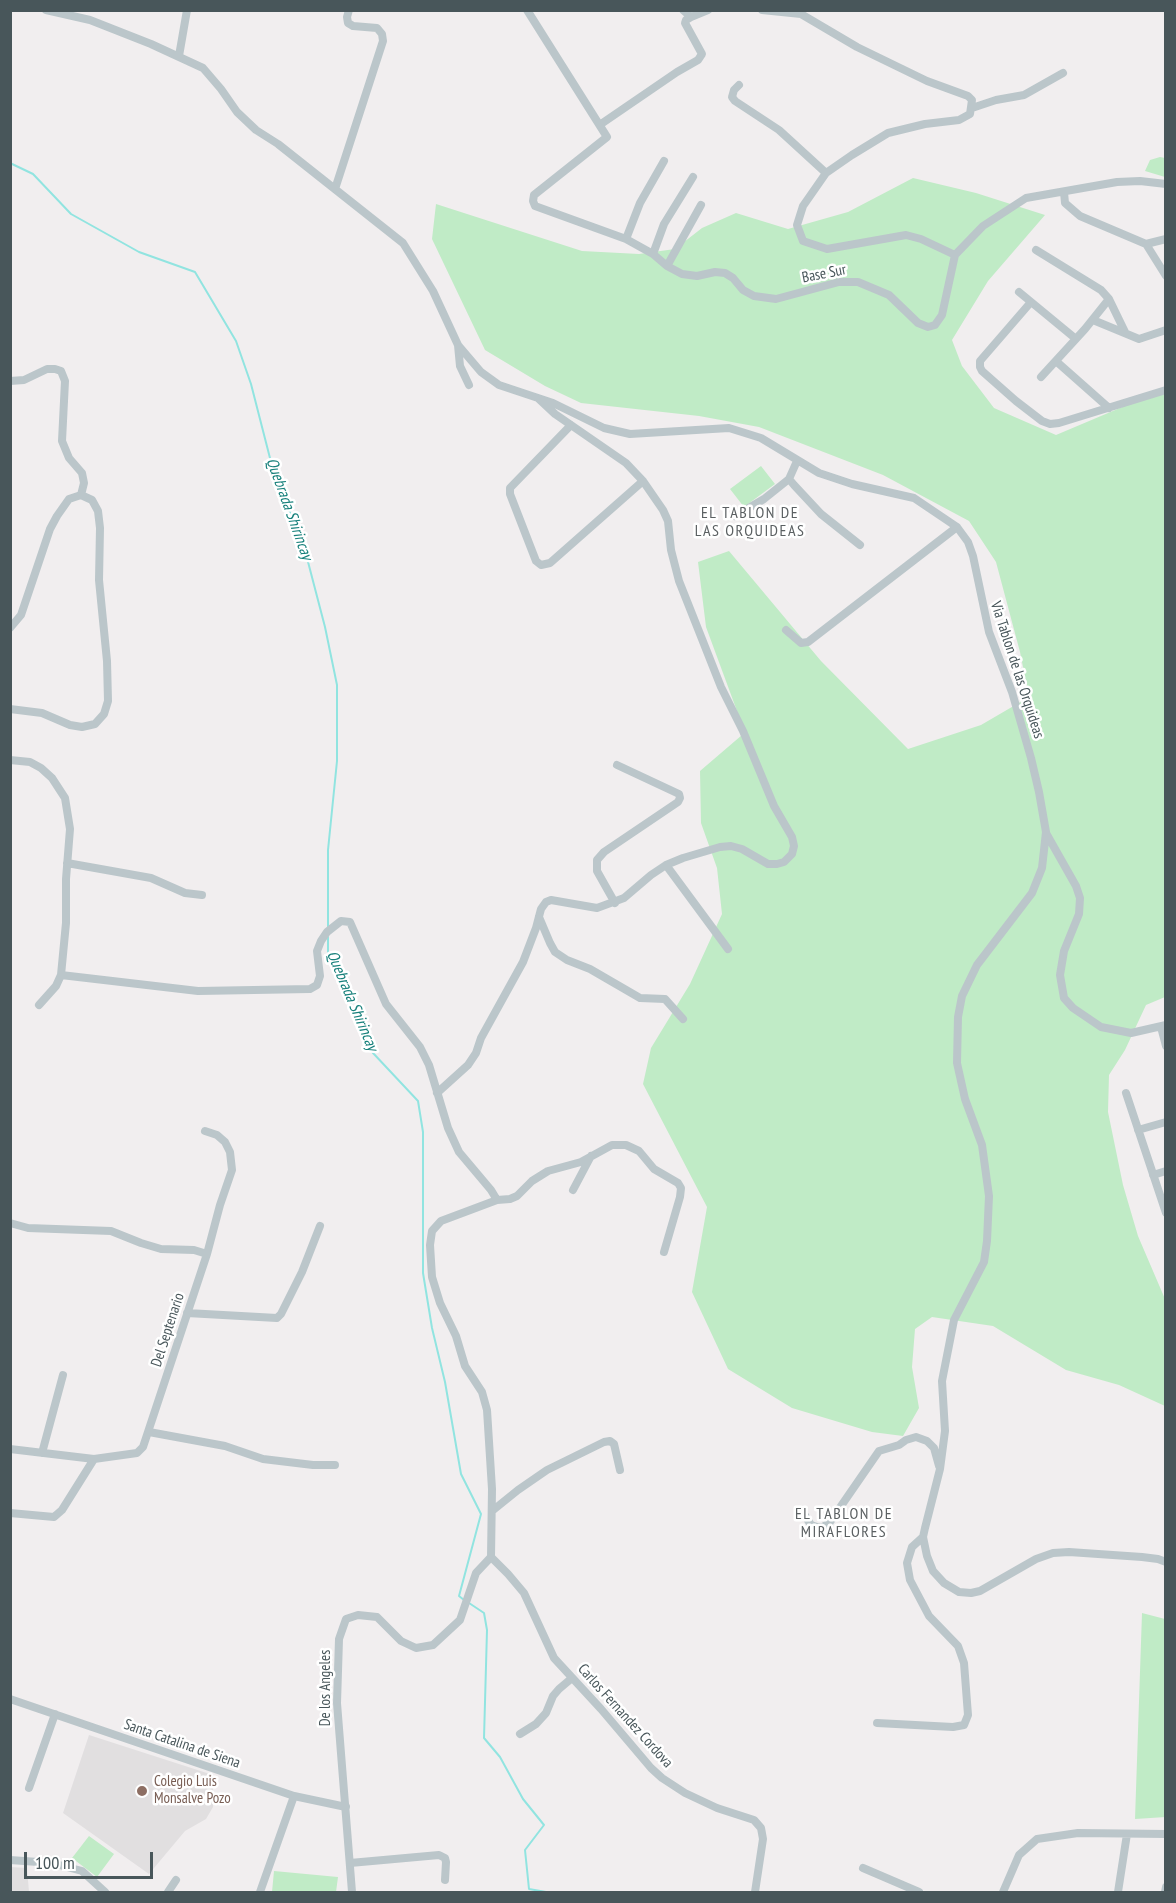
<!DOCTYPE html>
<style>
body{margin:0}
#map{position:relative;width:1176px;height:1903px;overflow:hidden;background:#f1eeef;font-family:"PT Sans Narrow",sans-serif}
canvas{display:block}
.frame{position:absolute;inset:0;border:12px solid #48565a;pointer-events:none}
.scale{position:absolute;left:24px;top:1852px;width:129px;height:27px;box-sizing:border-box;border:3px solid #48565a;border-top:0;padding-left:8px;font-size:18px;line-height:21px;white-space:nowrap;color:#48565a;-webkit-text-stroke:4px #fff;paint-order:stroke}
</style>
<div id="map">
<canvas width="1176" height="1903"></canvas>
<div class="frame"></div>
<div class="scale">100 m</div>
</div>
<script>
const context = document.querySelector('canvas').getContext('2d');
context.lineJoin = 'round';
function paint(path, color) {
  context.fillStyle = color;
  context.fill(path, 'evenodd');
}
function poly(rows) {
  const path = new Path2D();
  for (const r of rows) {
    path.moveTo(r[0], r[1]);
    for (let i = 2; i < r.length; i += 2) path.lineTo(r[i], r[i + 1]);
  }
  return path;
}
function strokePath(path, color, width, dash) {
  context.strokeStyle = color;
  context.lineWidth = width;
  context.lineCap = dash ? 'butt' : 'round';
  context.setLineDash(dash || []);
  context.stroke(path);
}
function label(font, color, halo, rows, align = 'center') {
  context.font = font + ' "PT Sans Narrow",sans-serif';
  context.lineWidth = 5;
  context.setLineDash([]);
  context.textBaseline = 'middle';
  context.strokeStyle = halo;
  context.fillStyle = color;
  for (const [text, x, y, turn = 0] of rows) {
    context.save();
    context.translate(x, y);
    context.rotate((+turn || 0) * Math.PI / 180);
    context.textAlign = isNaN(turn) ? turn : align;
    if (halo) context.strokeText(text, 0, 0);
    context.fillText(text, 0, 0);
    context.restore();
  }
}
paint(poly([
 [89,1735,213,1775,213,1807,206,1819,185,1831,149,1874,63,1813],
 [10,1867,27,1868,29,1892,11,1892]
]), '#e1dfe0');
paint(poly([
 [1160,157,1165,158,1165,177,1145,171,1150,160],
 [913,178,976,193,1045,215,988,281,952,340,962,366,994,408,1056,435,1127,405,1165,392,1165,997,1146,1005,1125,1050,1109,1075,1108,1112,1123,1185,1138,1236,1165,1299,1165,1406,1119,1385,1066,1370,993,1326,932,1317,915,1329,912,1367,919,1408,903,1436,872,1432,792,1408,728,1369,692,1292,707,1207,643,1084,651,1048,690,984,722,914,717,868,701,823,700,771,742,735,737,711,706,627,698,562,729,551,821,661,908,749,981,725,1029,697,1020,652,996,562,969,521,883,475,759,427,699,416,581,403,545,386,485,350,432,239,436,204,582,251,639,254,675,249,702,228,736,213,788,229,848,212],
 [761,466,775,484,744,507,730,489],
 [1142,1613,1165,1619,1166,1817,1135,1819],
 [89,1836,114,1854,97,1877,72,1858],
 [274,1871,338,1877,336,1892,272,1892]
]), '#c0ebc6');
strokePath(poly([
 [10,163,33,174,71,214,139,252,195,272,236,341,251,384,271,462,307,558,325,627,337,685,337,761,328,850,328,928],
 [328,937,328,953,373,1053,418,1101,423,1132,423,1273,432,1328,445,1382,461,1474,481,1514,459,1596,464,1600],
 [469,1603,484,1613,487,1630,484,1738,500,1757,523,1799,544,1825,525,1850,529,1889,546,1892]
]), '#91e4e0', 2);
strokePath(poly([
 [46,10,90,20,151,44,203,68,221,89,237,112,256,130,278,144,403,243,433,291,458,345,481,372,499,385,553,403,604,428,630,434,729,428,761,438,819,473,852,484,914,498,957,527,968,542,973,556,989,632,1012,692,1031,758,1039,792,1046,832,1042,868,1032,893,977,965,962,996,958,1017,957,1063,965,1099,982,1145,989,1196,987,1241,984,1262,954,1320,942,1381,945,1431,940,1469,925,1528,923,1537,927,1556,933,1571,944,1583,959,1592,971,1593,980,1591,1036,1559,1053,1553,1069,1552,1142,1557,1158,1559,1166,1562],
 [527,10,607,137,534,195,533,201,535,206,626,239,653,254,667,266,682,274,697,276,715,272,725,273,733,278,743,290,754,296,776,299,839,282,858,282,889,295,918,323,928,327,935,325,942,315,955,255,983,226,1026,198,1117,182,1140,181,1166,184],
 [683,10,691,17,708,10],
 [762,10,801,14,857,47,927,81,968,96,972,100,970,114,959,120,925,124,888,133,852,155,826,173,803,206,797,225,803,241,827,249,906,235,921,239,955,255],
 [179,56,187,10],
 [739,85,734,90,732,97,735,101,779,130,826,173],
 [972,108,996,100,1024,95,1063,73],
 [601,124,677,72,698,60,702,54,685,23,686,20,691,17],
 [335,189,383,41,382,34,377,28,353,26,348,23,347,17,349,10],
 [1064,192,1065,203,1080,216,1146,244,1166,276],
 [626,239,640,203,664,161],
 [1146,244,1166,239],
 [1036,250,1101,290,1109,299,1125,332],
 [653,254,664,224,693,177],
 [667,266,701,205],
 [1019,292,1076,339],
 [1031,302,980,361,980,367,982,371,1016,401,1042,421,1050,424,1059,423,1166,390],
 [1093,320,1139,339,1166,330],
 [458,345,460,366,469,385],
 [1057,362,1109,408],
 [1041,377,1085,329,1109,299],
 [10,381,24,380,47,369,55,369,61,371,65,381,62,441,69,458,82,473,84,483,81,495],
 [571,425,510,488,510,494,536,561,541,565,550,563,643,481],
 [797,461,789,479,794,485,821,514,860,545],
 [735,516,764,499,789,479],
 [10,628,21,615,50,529,57,516,69,499,81,495,92,500,98,511,100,528,99,580,107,661,108,701,104,714,95,724,82,727,70,725,42,713,10,709],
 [786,630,801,643,808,642,957,527],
 [10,760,30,762,41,768,52,778,65,798,70,829,66,879,66,923,61,975,56,986,39,1005],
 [1046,833,1076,886,1080,898,1079,914,1064,951,1060,975,1064,998,1073,1008,1101,1027,1131,1033,1166,1025],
 [67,863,151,878,185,893,202,895],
 [666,865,728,949],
 [615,903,597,871,597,860,604,852,678,802,680,798,679,794,617,765],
 [539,917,550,943,555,952,567,960,590,969,640,998,665,999,683,1019],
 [61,975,198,991,310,989,317,985,320,976,317,951,321,941,327,932,341,921,350,922,386,1004,420,1047,429,1065,448,1128,459,1152,491,1190,497,1200,441,1221,432,1231,430,1245,432,1277,440,1303,456,1336,465,1366,482,1392,487,1410,492,1489,491,1557],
 [1161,1027,1166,1046],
 [437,1093,468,1065,476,1053,481,1038,523,962,536,928,541,909,546,902,551,900,597,908,624,898,651,875,666,865,683,858,720,847,731,846,742,849,768,864,777,864,784,862,792,854,794,846,792,837,774,806,743,731,721,687,679,581,671,550,668,521,663,510,643,481,626,463,555,414,539,399],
 [1126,1093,1166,1213],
 [1138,1130,1166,1122],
 [205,1131,217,1135,225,1142,230,1152,232,1170,220,1205,207,1254],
 [1153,1175,1166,1171],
 [573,1190,591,1156],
 [497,1200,510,1199,517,1196,532,1181,548,1171,581,1162,612,1145,626,1145,639,1151,654,1169,678,1183,681,1188,680,1197,664,1252],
 [10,1223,28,1228,111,1231,141,1243,161,1249,194,1250,207,1254,143,1447,137,1453,94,1459,62,1510,54,1517,10,1513],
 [187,1313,277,1318,281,1314,302,1272,320,1226],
 [149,1432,225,1446,263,1459,313,1465,335,1465],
 [10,1449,94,1459],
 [42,1453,63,1375],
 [492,1511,518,1490,547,1470,604,1442,610,1441,614,1444,620,1470],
 [804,1514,811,1525,817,1527,823,1527,830,1522,879,1451,899,1445,906,1440,916,1437,927,1441,934,1448,939,1466],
 [491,1557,508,1574,524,1593,554,1658,601,1709,651,1768,662,1778,685,1793,717,1808,754,1820,761,1828,763,1839,755,1892],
 [10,1699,294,1796,346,1807],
 [877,1723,953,1727,964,1725,968,1715,964,1663,958,1646,929,1616,910,1580,907,1563,912,1547,923,1537],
 [520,1734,536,1724,546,1713,553,1696,559,1689,572,1678],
 [29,1788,55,1714],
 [10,1860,52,1863,82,1871,105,1892],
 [350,1863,439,1855,445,1858,446,1862,445,1880],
 [863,1868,919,1892],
 [168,1892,176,1880],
 [260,1892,294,1796],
 [352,1892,337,1703,339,1639,346,1619,358,1615,377,1617,401,1641,416,1648,433,1645,460,1620,476,1573,491,1557],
 [1003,1892,1019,1855,1037,1839,1078,1833,1166,1834],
 [1118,1892,1127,1834],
 [1165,1892,1166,1887]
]), '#bbc6ca', 8);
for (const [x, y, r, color] of [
 [142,1791,6,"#8d6e63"]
]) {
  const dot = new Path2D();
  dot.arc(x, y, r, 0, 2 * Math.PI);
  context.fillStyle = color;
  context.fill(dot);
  strokePath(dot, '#fff', 2);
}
label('15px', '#48565a', '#fff', [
 ["Base Sur",824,274,-11],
 ["Via Tablon de las Orquideas",1017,670,72],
 ["Del Septenario",168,1330,-72],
 ["De los Angeles",326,1688,-90],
 ["Carlos Fernandez Cordova",625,1716,48],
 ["Santa Catalina de Siena",182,1744,19]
]);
label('15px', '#785e54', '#fff', [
 ["Colegio Luis",154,1782],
 ["Monsalve Pozo",154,1799]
], 'left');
label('italic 16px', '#17807b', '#fff', [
 ["Quebrada Shirincay",289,509,70],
 ["Quebrada Shirincay",352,1001,67]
]);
context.letterSpacing = '1.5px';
label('16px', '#5b6062', '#fff', [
 ["EL TABLON DE",750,513],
 ["LAS ORQUIDEAS",750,531],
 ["EL TABLON DE",844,1514],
 ["MIRAFLORES",844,1532]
]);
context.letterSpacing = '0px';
</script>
